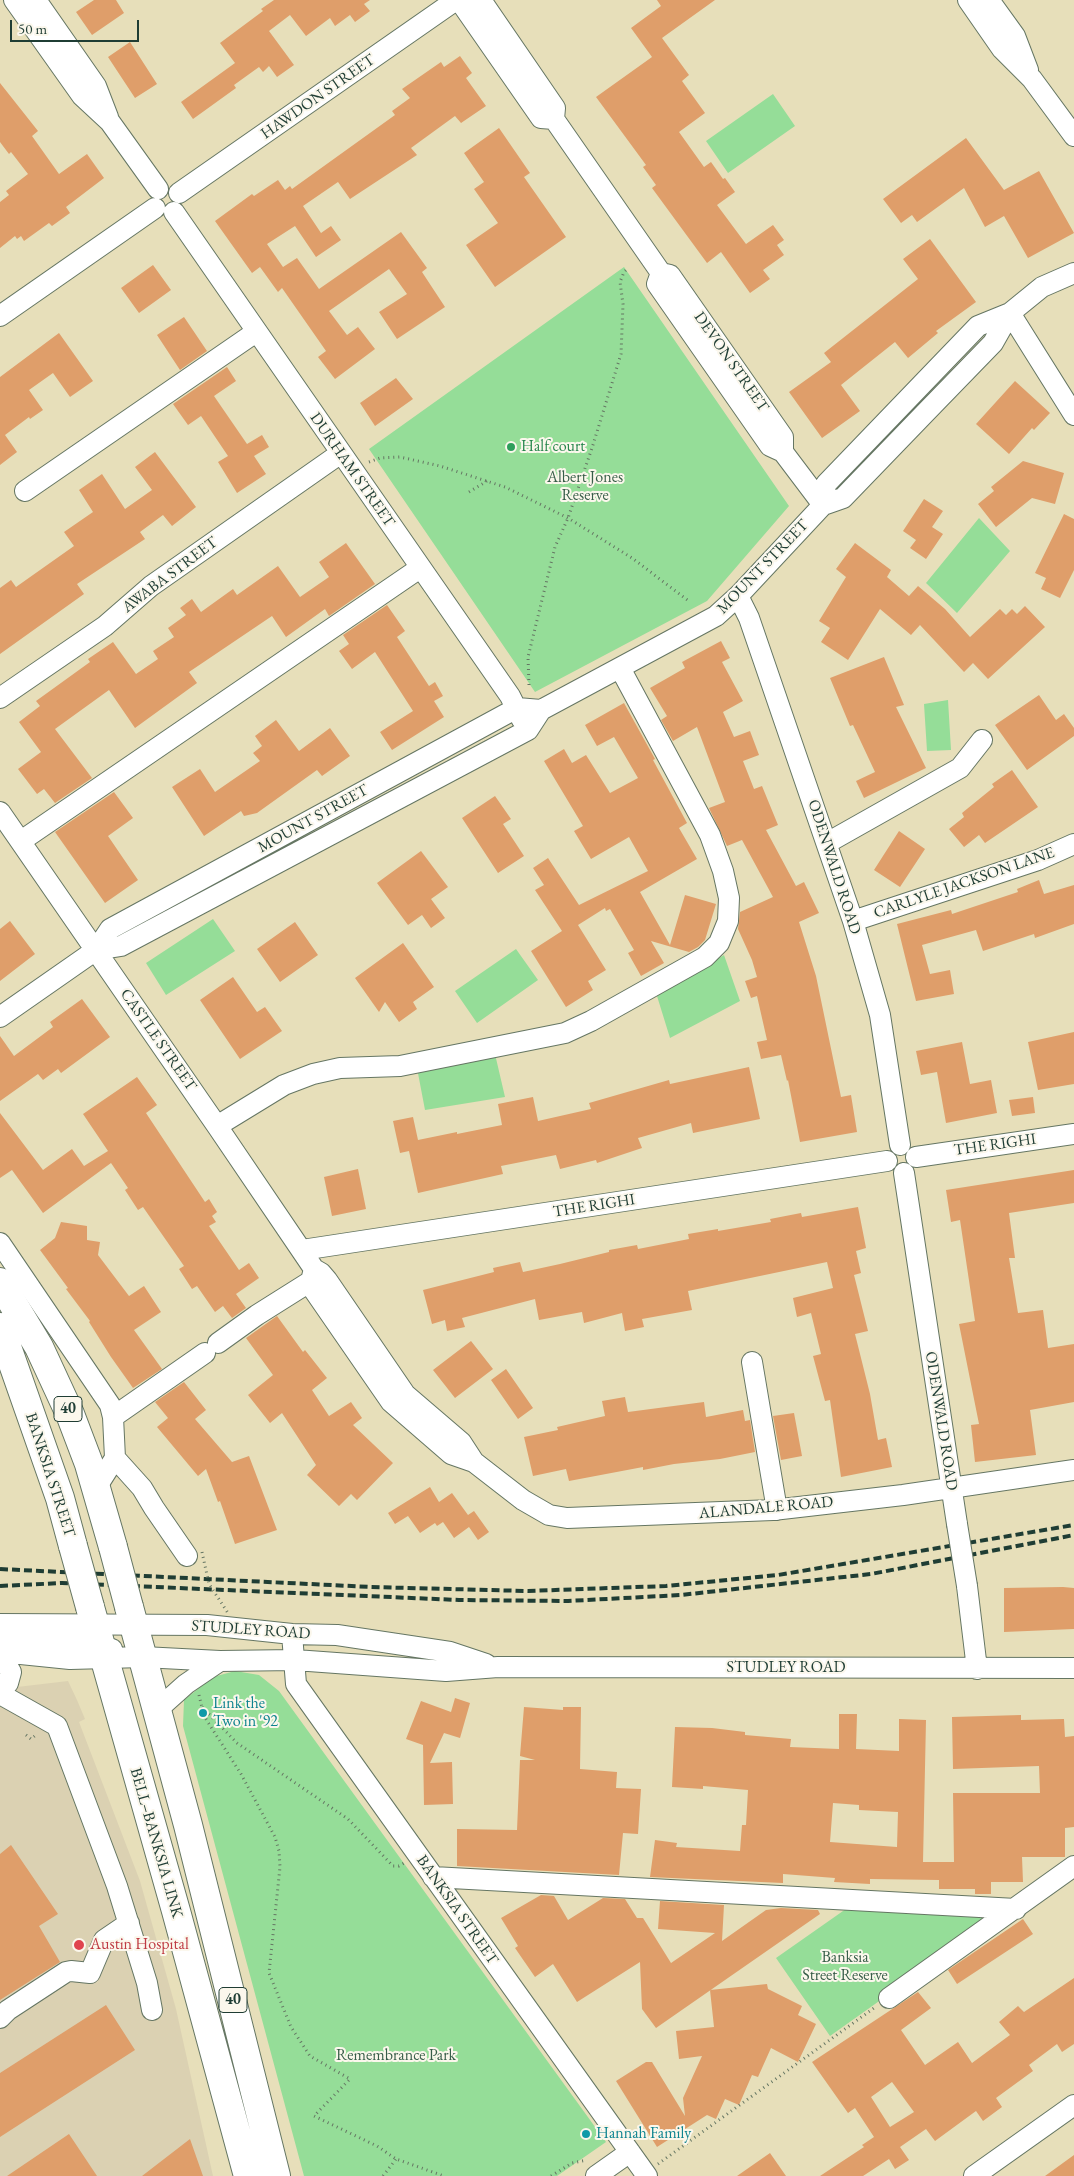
<!DOCTYPE html>
<meta charset="utf-8">
<style>
body{margin:0}
#map{position:relative;width:1074px;height:2176px;overflow:hidden;background:#e7dfba;font-family:"EB Garamond",serif}
canvas{display:block}
.scale{position:absolute;left:10px;top:20px;width:129px;height:22px;box-sizing:border-box;border:2px solid #1f3d34;border-top:0;padding-left:6px;font-size:15px;line-height:18px;white-space:nowrap;color:#1f3d34;-webkit-text-stroke:4px #fbf7ec;paint-order:stroke}
</style>
<div id="map">
<canvas width="1074" height="2176"></canvas>
<div class="scale">50 m</div>
</div>
<script>
const context = document.querySelector('canvas').getContext('2d');
context.lineJoin = 'round';
function paint(path, color) {
  context.fillStyle = color;
  context.fill(path, 'evenodd');
}
function poly(rows) {
  const path = new Path2D();
  for (const r of rows) {
    path.moveTo(r[0], r[1]);
    for (let i = 2; i < r.length; i += 2) path.lineTo(r[i], r[i + 1]);
  }
  return path;
}
function strokePath(path, color, width, dash) {
  context.strokeStyle = color;
  context.lineWidth = width;
  context.lineCap = dash ? 'butt' : 'round';
  context.setLineDash(dash || []);
  context.stroke(path);
}
function label(font, color, halo, rows, align = 'center') {
  context.font = font + ' "EB Garamond",serif';
  context.lineWidth = 4;
  context.setLineDash([]);
  context.textBaseline = 'middle';
  context.strokeStyle = halo;
  context.fillStyle = color;
  for (const [text, x, y, turn = 0] of rows) {
    context.save();
    context.translate(x, y);
    context.rotate((+turn || 0) * Math.PI / 180);
    context.textAlign = isNaN(turn) ? turn : align;
    if (halo) context.strokeText(text, 0, 0);
    context.fillText(text, 0, 0);
    context.restore();
  }
}
paint(poly([
 [0,1679,17,1687,68,1681,77,1700,85,1719,79,1722,140,1881,176,2009,213,2176,0,2176]
]), '#dbd1b2');
paint(poly([
 [773,94,795,126,728,173,706,141],
 [624,267,789,506,707,601,535,692,369,449],
 [979,518,1010,551,957,613,926,583],
 [948,700,951,750,927,751,924,704],
 [213,919,235,951,166,995,146,963],
 [516,949,538,980,477,1023,455,991],
 [724,955,740,1001,670,1038,657,996],
 [495,1054,505,1097,425,1110,417,1068],
 [235,1671,259,1675,279,1691,606,2142,557,2176,304,2176,183,1726,184,1700,213,1677],
 [853,1904,1006,1911,830,2036,776,1958]
]), '#95dd98');
paint(poly([
 [94,0,116,0,124,13,92,35,76,12],
 [274,0,370,0,364,4,370,11,355,22,350,15,335,26,330,18,306,36,290,15,269,31,294,65,277,77,269,66,263,72,259,67,234,85,236,88,193,119,181,102,235,63,220,43,263,11,261,9],
 [657,0,715,0,662,38,689,75,682,81,705,113,679,132,704,167,711,162,723,179,725,178,735,192,717,205,746,244,773,225,784,240,777,245,784,255,763,270,770,279,750,293,721,252,707,263,652,188,656,185,643,167,646,165,596,97,652,57,631,28,661,6],
 [130,42,157,84,135,98,108,57],
 [460,56,472,73,466,78,486,106,461,123,455,116,411,148,417,155,350,199,338,182,303,206,321,233,331,226,341,240,316,257,295,226,267,244,283,267,297,258,319,289,401,232,427,268,422,272,445,307,397,339,379,312,407,294,389,269,329,311,347,335,358,327,375,349,335,379,318,357,326,351,282,288,278,292,260,267,252,273,215,221,252,194,254,196,278,180,285,190,290,186,292,189,395,115,392,111,410,98,402,89,441,62,444,67],
 [0,83,38,131,32,136,59,174,87,154,104,178,66,207,70,213,52,226,49,223,24,241,21,236,17,239,15,236,0,248,0,202,9,195,6,191,28,174,11,152,9,154,0,142],
 [499,128,530,173,524,177,566,237,495,287,466,245,498,223,474,189,484,182,464,153],
 [966,138,1004,190,1039,171,1074,233,1028,258,1004,216,985,227,964,188,917,222,912,215,901,223,883,199],
 [930,239,976,302,936,331,938,333,908,358,895,342,841,385,860,411,822,438,789,392,831,362,824,353,918,279,903,259],
 [153,265,171,290,139,313,121,288],
 [184,317,207,351,180,370,157,335],
 [59,333,93,381,70,397,53,373,29,390,43,410,30,419,29,417,5,435,17,452,0,465,0,377],
 [227,367,236,381,214,396,247,444,262,435,269,447,254,456,266,474,237,493,218,462,228,456,201,416,188,425,173,404],
 [396,378,413,399,375,426,360,403],
 [1015,381,1050,413,1034,430,1032,428,1009,454,976,424],
 [155,452,196,507,172,526,163,515,140,532,145,539,77,584,84,594,0,654,0,588,11,580,16,587,74,546,64,532,93,512,79,490,102,474,125,509,152,490,135,467],
 [1023,461,1064,473,1055,504,1032,498,996,527,978,504,994,491,991,487],
 [924,499,943,511,932,527,943,534,926,559,910,548,916,540,903,531],
 [1064,514,1074,519,1074,570,1060,598,1041,589,1046,578,1035,573],
 [346,543,375,584,329,616,325,609,286,637,272,616,189,672,197,683,135,728,109,690,55,729,92,778,55,803,44,789,37,794,18,769,41,752,19,722,40,706,36,701,90,662,88,659,113,642,136,674,158,659,153,651,174,637,168,628,186,615,180,608,192,599,201,612,233,589,237,595,278,566,300,597,329,577,319,562],
 [855,543,891,570,887,577,909,596,918,586,945,609,970,637,1000,609,1006,615,1012,609,1017,614,1025,606,1045,627,988,679,973,663,964,672,920,625,911,635,880,609,848,660,821,642,830,628,819,621,846,577,836,569],
 [387,605,405,631,397,637,429,686,435,682,443,696,434,701,444,717,392,750,380,732,413,711,375,652,352,669,339,651,349,644,343,635],
 [721,641,730,658,722,662,743,701,723,712,734,737,750,731,759,755,743,761,754,789,762,786,778,825,766,830,796,886,804,882,819,913,799,922,816,976,841,1097,851,1095,857,1132,800,1142,788,1080,787,1081,781,1055,761,1059,757,1042,767,1040,757,996,751,998,745,981,757,977,752,960,738,929,740,912,773,897,742,840,727,846,709,808,725,802,697,727,673,741,661,720,667,716,650,688,685,668,682,662],
 [884,657,904,705,896,707,926,768,864,798,856,781,875,772,853,725,850,726,830,678],
 [1039,695,1056,720,1064,714,1074,728,1074,736,1027,770,995,725],
 [624,703,655,759,653,760,687,823,679,828,697,859,640,892,670,945,685,895,716,904,705,940,698,947,689,952,651,941,664,963,641,976,628,953,634,950,610,909,606,911,605,908,578,925,606,970,588,981,593,990,566,1007,531,951,562,931,535,890,544,885,533,868,548,858,579,905,648,871,629,837,591,859,574,831,583,826,544,761,564,749,572,763,586,755,610,793,638,778,614,737,597,746,585,725],
 [276,720,299,751,330,728,350,756,322,776,317,770,257,813,244,816,241,811,204,836,172,787,200,769,215,792,260,761,253,753,262,746,255,736],
 [1012,770,1038,807,985,843,979,835,964,847,949,829,964,817,962,813,994,787,992,784],
 [114,792,133,818,108,836,138,880,105,903,55,832],
 [495,796,511,819,503,824,524,856,498,873,462,818],
 [899,831,925,849,900,887,874,870],
 [421,851,448,887,431,899,445,918,431,928,422,915,408,925,377,883],
 [1039,880,1044,894,1074,885,1074,924,1035,938,1034,934,983,951,976,930,922,945,930,974,950,970,954,994,916,1001,897,924,951,910,952,914,1018,892,1017,889],
 [10,921,35,954,0,981,0,929],
 [295,922,318,955,280,982,257,949],
 [403,943,434,987,413,1002,417,1009,399,1022,385,1002,379,1012,355,978],
 [233,977,257,1012,265,1007,282,1031,240,1059,200,1000],
 [82,999,110,1037,61,1073,58,1069,43,1080,38,1074,0,1101,0,1036,14,1056,53,1027,50,1022],
 [1074,1032,1074,1084,1038,1090,1028,1042],
 [962,1042,970,1084,991,1080,997,1113,946,1123,937,1072,921,1075,916,1051],
 [749,1067,760,1119,693,1133,691,1123,638,1138,642,1148,597,1163,596,1160,560,1169,556,1155,501,1166,503,1174,418,1193,409,1151,400,1153,393,1121,413,1117,418,1140,457,1132,457,1134,502,1125,498,1104,533,1097,538,1121,591,1109,589,1103,669,1080,670,1084],
 [137,1077,157,1105,146,1113,205,1202,209,1199,217,1212,212,1216,216,1222,209,1226,239,1270,249,1263,259,1278,236,1294,246,1308,232,1318,223,1306,215,1312,197,1286,192,1289,179,1269,184,1266,143,1207,138,1210,125,1190,128,1188,111,1163,43,1213,12,1170,0,1178,0,1113,43,1170,72,1149,84,1166,108,1151,83,1114],
 [1033,1097,1035,1113,1012,1116,1009,1100],
 [358,1169,366,1209,332,1216,324,1177],
 [1074,1170,1074,1203,1009,1213,1015,1258,1009,1258,1018,1313,1043,1310,1048,1348,1074,1344,1074,1402,1030,1410,1036,1455,975,1462,971,1425,979,1424,959,1324,975,1321,960,1220,951,1222,946,1190],
 [858,1207,866,1248,856,1251,861,1273,854,1275,868,1331,855,1334,870,1394,878,1440,886,1438,892,1467,841,1477,830,1400,825,1401,813,1356,821,1354,811,1313,797,1317,793,1298,833,1288,827,1262,688,1291,692,1310,642,1319,644,1327,625,1331,622,1313,584,1323,582,1312,539,1320,535,1299,462,1318,465,1327,447,1331,445,1320,432,1324,423,1290,494,1272,493,1268,520,1262,523,1272,560,1264,609,1252,609,1250,637,1245,638,1249,689,1239,688,1234,718,1229,718,1231,771,1222,770,1219,801,1213,802,1217],
 [61,1222,87,1226,87,1240,100,1242,98,1255,129,1296,144,1286,161,1312,134,1330,162,1369,133,1388,111,1357,89,1322,90,1321,66,1289,68,1288,40,1250,55,1238],
 [277,1316,303,1352,305,1350,327,1378,312,1390,329,1416,351,1402,362,1418,353,1425,393,1463,357,1500,351,1494,339,1506,307,1475,316,1465,282,1413,270,1423,248,1395,273,1375,246,1338],
 [471,1341,493,1369,455,1398,433,1370],
 [506,1369,533,1408,518,1419,491,1380],
 [184,1382,206,1410,195,1419,232,1462,249,1456,277,1530,235,1544,220,1501,218,1502,206,1469,198,1476,157,1427,168,1418,155,1402],
 [625,1397,628,1412,704,1402,706,1417,743,1410,745,1421,750,1420,755,1452,720,1459,674,1464,643,1470,643,1467,569,1481,566,1469,533,1476,524,1437,558,1430,557,1427,605,1416,602,1401],
 [794,1413,802,1456,781,1460,773,1416],
 [430,1487,439,1502,452,1493,468,1515,474,1511,489,1532,478,1540,469,1527,454,1538,443,1522,437,1526,435,1523,420,1533,408,1516,395,1524,388,1513],
 [1063,1587,1074,1588,1074,1629,1004,1632,1004,1588],
 [455,1698,470,1703,460,1738,444,1733,430,1763,452,1762,453,1804,424,1805,423,1745,406,1739,421,1701,451,1712],
 [524,1707,563,1710,563,1707,581,1707,580,1769,617,1772,616,1788,641,1789,638,1834,623,1833,619,1875,457,1866,457,1829,517,1830,520,1760,535,1760,520,1756],
 [839,1714,857,1714,856,1749,899,1751,899,1719,926,1720,923,1862,954,1862,953,1793,1040,1793,1039,1766,953,1769,952,1717,1021,1715,1021,1720,1064,1719,1065,1737,1074,1736,1074,1827,1065,1828,1065,1857,1022,1857,1023,1882,991,1882,991,1894,975,1894,975,1889,939,1889,939,1880,870,1879,870,1884,834,1882,835,1878,783,1874,783,1883,650,1877,655,1840,677,1843,676,1847,740,1851,742,1825,746,1825,748,1790,703,1786,703,1789,672,1787,675,1727,712,1728,745,1732,745,1735,791,1739,790,1747,839,1749],
 [833,1803,859,1805,859,1810,898,1812,897,1847,830,1842],
 [11,1845,58,1914,39,1926,60,1962,0,2000,0,1854],
 [541,1895,554,1896,568,1920,603,1898,625,1899,637,1918,643,1918,671,1963,715,1933,658,1929,660,1901,724,1905,722,1941,766,1910,781,1908,818,1910,820,1914,656,2028,642,2009,640,1962,577,2002,553,1964,535,1977,515,1948,518,1946,501,1918],
 [1023,1919,1033,1934,957,1984,948,1970],
 [1074,1978,1074,2044,1062,2052,1057,2044,1029,2065,1033,2071,996,2098,1002,2107,983,2121,976,2111,935,2141,926,2129,900,2147,909,2160,895,2169,889,2159,863,2176,820,2176,864,2147,862,2145,874,2137,855,2108,848,2113,812,2062,918,1992,931,2008,901,2030,925,2065,958,2042,972,2063,1010,2035,999,2022,1018,2006,1024,2012],
 [892,2082,914,2112,890,2127,871,2097],
 [767,1984,768,1989,802,2006,798,2015,816,2024,798,2062,771,2048,758,2077,752,2075,739,2105,725,2099,716,2119,707,2115,657,2147,616,2081,646,2062,652,2062,685,2116,683,2098,702,2056,679,2059,676,2031,714,2027,710,1990],
 [106,2005,135,2050,0,2137,0,2073],
 [69,2134,97,2176,7,2176],
 [190,2139,203,2176,142,2176],
 [770,2153,786,2176,737,2176],
 [1074,2155,1074,2176,1045,2176]
]), '#df9e6a');
const minor = poly([
 [14,0,82,96,110,122,158,189],
 [36,0,96,86,108,117],
 [459,0,541,118,554,119],
 [481,0,555,108,554,119,661,273],
 [968,0,1002,49,1032,79,1074,136],
 [989,0,1015,36,1028,70],
 [179,193,456,0],
 [174,212,510,696,522,720],
 [661,273,657,284,770,446,783,452,823,505],
 [661,273,670,275,783,437,783,452],
 [1010,313,1074,415],
 [0,316,155,208],
 [25,491,256,332],
 [823,505,826,484,978,326,1010,313,1042,287,1074,273],
 [738,596,749,618,853,921,880,1015,900,1145],
 [0,698,105,626,151,586,341,453],
 [0,812,217,1126,314,1269,321,1273,327,1280,405,1394,461,1442,474,1462],
 [21,841,420,568],
 [827,843,960,768,982,740],
 [853,921,1038,860,1074,844],
 [96,950,121,946,528,730,541,710,716,616,738,596,823,505,843,498,927,411,993,343,1010,313],
 [0,1017,96,950,110,929,517,708,541,710],
 [217,1126,284,1085,313,1074,340,1068,400,1066,565,1033,591,1021,705,957,719,943,728,921,729,898,723,871,710,835,620,668],
 [916,1157,1074,1134],
 [904,1173,957,1524],
 [0,1243,110,1405,113,1417,115,1458,96,1488],
 [302,1250,887,1161],
 [314,1269,311,1281,313,1289,391,1402,451,1454,474,1462,523,1500,549,1515,567,1518,773,1510,903,1495,1074,1470],
 [218,1343,257,1315,311,1281],
 [752,1362,777,1510],
 [113,1417,205,1353],
 [115,1458,142,1488,154,1508,187,1556],
 [967,1586,977,1669],
 [0,1624,207,1625,292,1634,337,1635,450,1652,486,1664],
 [292,1634,296,1684,647,2176],
 [0,1637,83,1643,112,1649],
 [0,1652,70,1659,143,1657,220,1661,295,1660,446,1671,498,1667,1074,1668],
 [0,1653,11,1672,8,1683,0,1692],
 [0,1694,57,1726,117,1886,147,1983,152,2010],
 [157,1710,186,1684,220,1661],
 [433,1877,1016,1909],
 [889,1998,1074,1866],
 [0,2018,8,2010,66,1972,71,1971,90,1973,104,1940,129,1923],
 [596,2176,630,2152],
 [974,2176,1074,2105]
]);
const highway = poly([
 [0,1282,39,1347,70,1414,89,1464,113,1547],
 [0,1327,60,1498,73,1546],
 [90,1607,176,1911,248,2176],
 [129,1607,188,1825,276,2176]
]);
strokePath(minor, '#657663', 22);
strokePath(highway, '#657663', 30);
strokePath(poly([
 [369,462,380,458,400,457,440,466,505,487,568,518,632,558,690,602],
 [469,492,487,481],
 [529,685,528,657,555,547,568,518,592,448,621,354,623,304,620,282,624,272,628,268],
 [199,1695,204,1716,241,1774,275,1837,279,1851,280,1867,269,1973,291,2027,310,2056,350,2079,314,2116,377,2146,396,2159,444,2176],
 [202,1707,237,1743,348,1819,393,1866,399,1866,404,1863],
 [26,1735,31,1739,37,1734],
 [658,2164,874,2008],
 [383,2176,396,2159],
 [551,2176,572,2163,587,2160]
]), '#657663', 3, [1, 4]);
strokePath(minor, '#fff', 20);
strokePath(highway, '#fff', 28);
strokePath(poly([
 [0,1569,371,1587,528,1591,666,1586,778,1575,1074,1525],
 [0,1586,62,1583,459,1600,568,1601,681,1595,871,1574,1074,1535]
]), '#1f3d34', 4, [8, 4]);
const minorBridge = poly([
 [957,1524,967,1586]
]);
const highwayBridge = poly([
 [73,1546,90,1607],
 [113,1547,129,1607]
]);
strokePath(minorBridge, '#657663', 22, []);
strokePath(highwayBridge, '#657663', 30, []);
strokePath(poly([
 [202,1552,209,1584,228,1613]
]), '#657663', 3, [1, 4]);
strokePath(minorBridge, '#fff', 20);
strokePath(highwayBridge, '#fff', 28);
for (const [x, y, r, color] of [
 [511,447,5,"#2e9e5b"],
 [203,1713,5,"#0f9aa8"],
 [79,1945,6,"#e0444e"],
 [586,2134,5,"#0f9aa8"]
]) {
  const dot = new Path2D();
  dot.arc(x, y, r, 0, 2 * Math.PI);
  context.fillStyle = color;
  context.fill(dot);
  strokePath(dot, '#fbf7ec', 2);
}
for (const [x, y, w] of [
 [68,1409,28],
 [233,2000,28]
]) {
  const box = new Path2D();
  box.roundRect(x - w / 2, y - 12.5, w, 25, 4);
  context.fillStyle = '#fbf7ec';
  context.fill(box);
  strokePath(box, '#1f3d34', 1);
}
label('bold 15px', '#1f3d34', null, [
 ["40",68,1409],
 ["40",233,2000]
]);
label('16px', '#1f3d34', '#fbf7ec', [
 ["HAWDON STREET",318,97,-35],
 ["DEVON STREET",731,362,55],
 ["DURHAM STREET",352,470,55],
 ["MOUNT STREET",763,567,-46],
 ["AWABA STREET",170,575,-37],
 ["MOUNT STREET",313,819,-29],
 ["ODENWALD ROAD",834,867,72],
 ["CARLYLE JACKSON LANE",964,883,-19],
 ["CASTLE STREET",158,1040,55],
 ["THE RIGHI",995,1145,-8],
 ["THE RIGHI",594,1206,-9],
 ["ODENWALD ROAD",941,1421,81],
 ["BANKSIA STREET",50,1475,72],
 ["ALANDALE ROAD",766,1508,-5],
 ["STUDLEY ROAD",251,1630,4],
 ["STUDLEY ROAD",786,1668],
 ["BELL–BANKSIA LINK",156,1843,74],
 ["BANKSIA STREET",457,1910,55]
]);
label('16px', '#27864d', '#fbf7ec', [
 ["Half court",521,447]
], 'left');
label('16px', '#375d48', '#fbf7ec', [
 ["Albert Jones",585,478],
 ["Reserve",585,496],
 ["Banksia",845,1958],
 ["Street Reserve",845,1976],
 ["Remembrance Park",396,2056]
]);
label('16px', '#0d838f', '#fbf7ec', [
 ["Link the",213,1704],
 ["Two in '92",213,1722],
 ["Hannah Family",596,2134]
], 'left');
label('16px', '#be3a42', '#fbf7ec', [
 ["Austin Hospital",90,1945]
], 'left');
</script>
